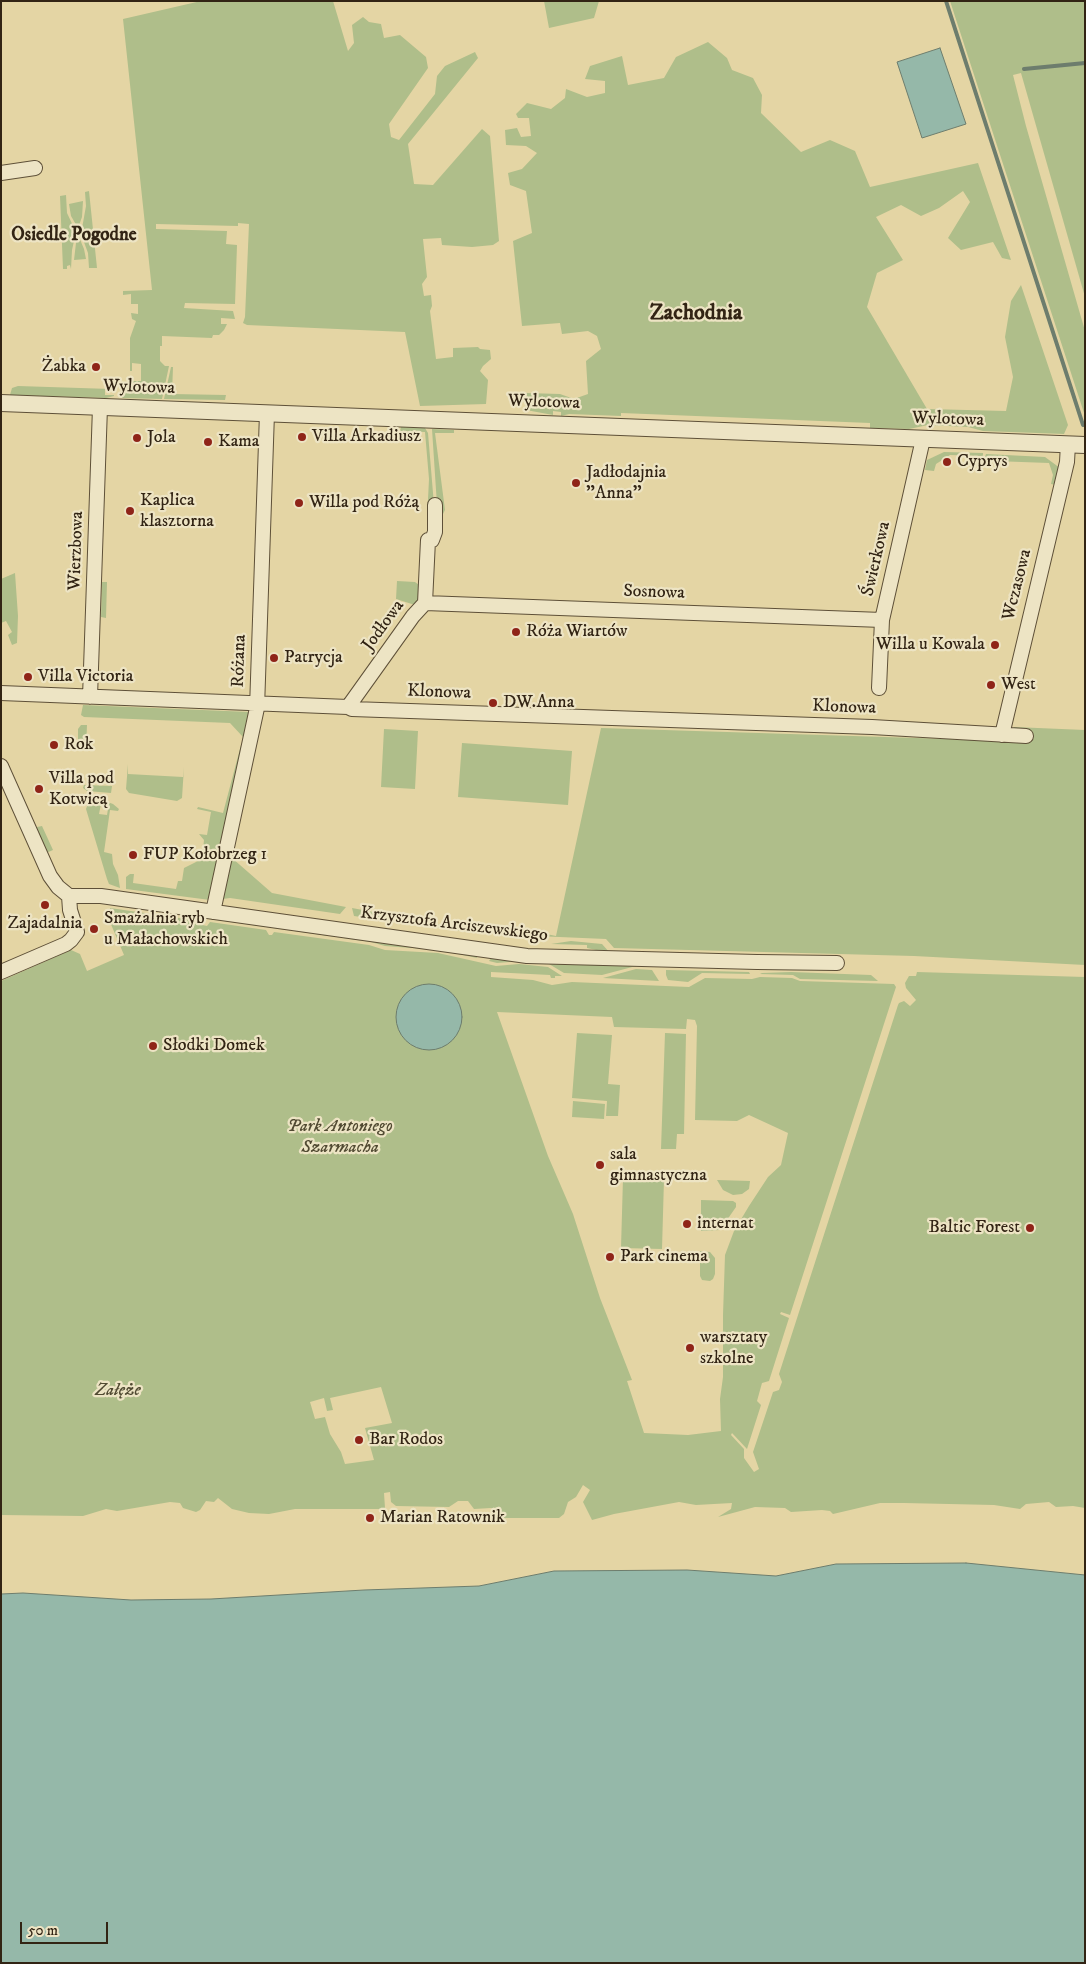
<!DOCTYPE html>
<meta charset="utf-8">
<style>
body{margin:0}
#map{position:relative;width:1086px;height:1964px;overflow:hidden;background:#e4d5a4;font-family:"IM FELL DW Pica",serif}
canvas{display:block}
.frame{position:absolute;inset:0;border:2px solid #322414;pointer-events:none}
.scale{position:absolute;left:20px;top:1922px;width:88px;height:22px;box-sizing:border-box;border:2px solid #322414;border-top:0;padding-left:6px;font-size:15px;line-height:18px;white-space:nowrap;color:#322414;-webkit-text-stroke:4px #ede4c4;paint-order:stroke}
</style>
<div id="map">
<canvas width="1086" height="1964"></canvas>
<div class="frame"></div>
<div class="scale">50 m</div>
</div>
<script>
const context = document.querySelector('canvas').getContext('2d');
context.lineJoin = 'round';
function paint(path, color) {
  context.fillStyle = color;
  context.fill(path, 'evenodd');
}
function poly(rows) {
  const path = new Path2D();
  for (const r of rows) {
    if (r.length === 3) {
      path.moveTo(r[0] + r[2], r[1]);
      path.arc(r[0], r[1], r[2], 0, 2 * Math.PI);
      continue;
    }
    path.moveTo(r[0], r[1]);
    for (let i = 2; i < r.length; i += 2) path.lineTo(r[i], r[i + 1]);
  }
  return path;
}
function strokePath(path, color, width, dash) {
  context.strokeStyle = color;
  context.lineWidth = width;
  context.lineCap = dash ? 'butt' : 'round';
  context.setLineDash(dash || []);
  context.stroke(path);
}
function label(font, color, halo, rows, align = 'center') {
  context.font = font + ' "IM FELL DW Pica",serif';
  context.lineWidth = 4.5;
  context.setLineDash([]);
  context.textBaseline = 'middle';
  context.strokeStyle = halo;
  context.fillStyle = color;
  for (const [text, x, y, turn = 0] of rows) {
    context.save();
    context.translate(x, y);
    context.rotate((+turn || 0) * Math.PI / 180);
    context.textAlign = isNaN(turn) ? turn : align;
    if (halo) context.strokeText(text, 0, 0);
    context.fillText(text, 0, 0);
    context.restore();
  }
}
paint(poly([
 [201,1,333,1,348,51,354,43,352,25,363,17,369,22,381,24,384,38,400,35,426,57,428,68,389,124,391,137,399,140,435,94,437,76,445,66,475,52,478,58,408,144,414,184,433,185,482,129,490,136,499,241,493,245,472,247,442,245,441,238,423,239,427,277,422,284,424,296,431,295,432,306,430,311,436,359,453,357,453,348,478,347,480,349,490,350,491,359,483,366,480,371,488,380,486,404,420,406,405,332,247,325,243,323,245,317,249,224,238,223,238,226,156,224,156,229,227,231,226,244,237,245,235,304,185,303,184,308,233,311,235,319,221,318,221,324,227,324,224,330,219,335,213,335,212,338,162,336,162,346,160,346,160,361,165,366,169,366,162,399,122,398,121,392,125,385,130,381,141,381,141,364,132,363,132,371,130,371,130,338,136,321,132,319,131,313,138,314,138,304,131,304,131,294,123,295,123,291,152,290,123,19],
 [544,1,599,1,594,18,549,28],
 [950,1,1085,1,1085,297,1021,73,1013,75,1026,126,1085,331,1085,416],
 [708,42,727,58,732,70,753,78,762,95,761,113,801,152,830,140,855,151,870,187,978,163,1011,260,1002,258,993,242,961,250,948,238,970,202,963,191,939,208,921,216,901,205,876,217,903,260,877,273,867,307,927,409,1006,411,1013,377,1005,337,1011,301,1021,285,1068,425,1064,434,983,431,968,427,928,425,909,429,870,428,870,423,621,413,621,416,569,414,561,416,561,412,553,411,553,415,526,410,526,393,560,394,574,399,588,394,586,361,601,349,597,336,588,331,562,334,560,323,522,326,513,241,532,233,526,191,510,185,508,173,522,169,537,153,526,146,506,145,505,130,517,128,521,137,531,136,529,118,518,118,516,114,527,103,551,109,565,98,566,89,587,97,605,93,605,81,585,79,590,66,622,56,628,85,664,78,676,57],
 [89,191,97,268,89,268,88,253,81,234,86,206,85,192],
 [66,195,67,213,76,232,72,250,71,269,70,265,67,266,67,269,63,269,60,196],
 [83,201,82,217,78,228,71,216,69,204],
 [79,237,84,249,86,259,74,260,76,243],
 [171,367,173,367,172,394,226,395,225,400,164,399],
 [18,386,111,389,112,390,105,390,105,395,114,395,114,396,106,398,10,395,12,388],
 [401,427,425,428,428,433,434,505,431,520,427,520,429,479,425,432,400,431],
 [432,429,454,430,454,433,435,433,445,510,441,518,437,505],
 [944,452,983,453,983,456,950,455,936,464,934,471,925,470,927,460],
 [986,454,1045,457,1060,468,1056,485,1051,484,1053,475,1049,463,994,461,993,457,985,457],
 [15,573,18,616,17,643,12,645,8,635,12,632,6,621,1,623,1,579],
 [397,581,415,582,419,585,420,598,415,605,396,599],
 [102,582,107,582,106,618,101,617],
 [83,705,250,712,246,744,242,743,243,737,230,723,84,717,81,715],
 [81,725,87,725,86,749,78,747,78,729],
 [1014,727,1085,730,1085,965,914,956,614,948,606,939,536,936,537,932,556,936,601,728,1011,741],
 [384,729,418,731,415,789,381,787],
 [462,743,572,751,568,805,458,797],
 [241,745,246,746,210,900,126,889,126,877,130,874,134,874,133,883,176,889,178,881,182,881,184,868,202,859,204,840,199,834,207,835,211,812,197,809,198,807,223,813],
 [128,764,128,774,183,777,184,767,182,798,177,801,129,793,126,789],
 [84,785,112,786,111,793,87,791,83,788],
 [89,801,98,801,101,804,99,814,107,815,108,809,105,808,105,801,113,804,119,809,118,811,110,810,104,852,112,854,113,864,118,875,120,888,109,884,107,879,86,809],
 [42,826,53,850,44,854,34,830,37,827],
 [232,858,272,893,346,907,340,914,230,898,223,899,226,889,221,888,227,862,232,862],
 [110,908,193,920,193,923,207,926,210,922,266,930,269,935,272,935,274,932,369,945,385,950,438,953,496,966,519,964,548,967,562,976,555,976,555,978,551,978,550,975,491,972,491,977,533,980,552,985,572,982,689,987,705,978,752,979,760,977,792,978,800,981,894,984,896,987,893,996,790,1315,781,1312,780,1314,789,1318,769,1381,762,1383,757,1401,761,1405,747,1449,732,1433,731,1435,744,1449,744,1458,754,1472,759,1469,753,1452,773,1392,779,1390,782,1382,779,1374,898,1005,899,1003,904,1001,910,1006,916,1000,906,988,905,983,909,976,916,976,917,972,1085,977,1085,1508,1073,1506,1056,1507,1049,1502,1026,1504,1020,1509,994,1505,904,1503,880,1503,833,1514,830,1511,822,1510,791,1512,785,1508,755,1507,718,1517,731,1509,732,1503,696,1505,679,1502,614,1514,592,1520,583,1502,590,1490,583,1485,576,1497,568,1502,564,1514,559,1518,503,1518,491,1508,474,1509,468,1501,458,1501,449,1507,396,1506,391,1502,390,1492,384,1493,385,1508,381,1509,295,1509,269,1514,249,1513,232,1509,218,1498,214,1502,206,1501,200,1510,196,1512,183,1508,180,1503,170,1502,117,1511,106,1509,83,1516,1,1515,1,981,71,950,80,954,87,971,124,955,110,922,113,917,109,915],
 [497,1012,612,1017,614,1027,686,1029,687,1019,695,1020,697,1026,695,1120,737,1121,749,1115,788,1133,781,1165,768,1177,749,1206,734,1231,725,1255,723,1315,723,1377,720,1399,721,1431,688,1435,644,1433,627,1381,632,1380,600,1298,573,1214,548,1156],
 [381,1387,392,1423,365,1428,374,1460,345,1464,341,1452,330,1434,325,1417,315,1419,310,1402,324,1398,327,1411,333,1410,330,1398],
 [352,908,476,931,475,933,354,916],
 [210,917,476,955,477,958,439,950,385,946,371,942,210,919],
 [571,941,602,944,610,953,587,948,587,945,551,944],
 [492,957,647,965,649,966,636,966,602,975,564,973,549,964,522,961,497,963,489,961],
 [636,969,652,970,659,981,603,978],
 [666,970,749,972,750,974,702,973,688,982,668,980,666,975],
 [791,972,871,975,878,981,800,979,793,975,760,974,762,973],
 [577,1033,612,1035,608,1084,620,1085,618,1116,606,1116,607,1101,572,1098],
 [665,1033,686,1034,684,1134,677,1134,676,1149,661,1149],
 [573,1101,605,1104,604,1119,572,1117],
 [623,1178,664,1179,662,1249,621,1248],
 [717,1180,750,1181,749,1189,742,1194,733,1195,723,1190],
 [701,1200,733,1201,736,1203,736,1207,720,1230,701,1231],
 [700,1251,710,1252,715,1258,715,1274,713,1279,710,1281,702,1280,700,1276]
]), '#afbe8a');
const water = poly([
 [940,48,966,124,922,138,897,62,940,48],
 [429,1017,33],
 [966,1563,1085,1575,1085,1963,1,1963,1,1594,23,1593,131,1600,211,1599,364,1590,479,1586,554,1571,687,1570,776,1576,836,1564,966,1563]
]);
paint(water, '#95b8a9');
strokePath(water, '#6d7d6d', 1);
strokePath(poly([
 [946,1,1083,425],
 [1024,69,1085,63]
]), '#6d7d6d', 4);
const minor = poly([
 [1,173,35,168],
 [425,603,882,620],
 [879,688,882,620,923,439],
 [1,693,348,707,352,709,872,727,1026,736],
 [90,697,100,407],
 [348,707,413,616,425,603,428,540,432,540,435,532,435,505],
 [1002,735,1067,462,1068,444],
 [1,766,50,876,58,887,69,896,70,910,77,932,71,940,66,944,1,972],
 [69,896,101,896,527,956,757,962,837,963],
 [213,912,257,708,267,413]
]);
const tertiary = poly([
 [1,403,1085,445]
]);
strokePath(minor, '#5e5038', 16);
strokePath(tertiary, '#5e5038', 18);
strokePath(minor, '#ede4c4', 14);
strokePath(tertiary, '#ede4c4', 16);
for (const [x, y, r, color] of [
 [96,367,5,"#8f2418"],
 [302,437,5,"#8f2418"],
 [137,438,5,"#8f2418"],
 [208,442,5,"#8f2418"],
 [947,462,5,"#8f2418"],
 [576,483,5,"#8f2418"],
 [299,503,5,"#8f2418"],
 [130,511,5,"#8f2418"],
 [516,632,5,"#8f2418"],
 [995,645,5,"#8f2418"],
 [274,658,5,"#8f2418"],
 [28,677,5,"#8f2418"],
 [991,685,5,"#8f2418"],
 [493,703,5,"#8f2418"],
 [54,745,5,"#8f2418"],
 [39,789,5,"#8f2418"],
 [133,855,5,"#8f2418"],
 [45,905,5,"#8f2418"],
 [94,929,5,"#8f2418"],
 [153,1046,5,"#8f2418"],
 [600,1165,5,"#8f2418"],
 [687,1224,5,"#8f2418"],
 [1030,1228,5,"#8f2418"],
 [610,1257,5,"#8f2418"],
 [690,1348,5,"#8f2418"],
 [359,1440,5,"#8f2418"],
 [370,1518,5,"#8f2418"]
]) {
  const dot = new Path2D();
  dot.arc(x, y, r, 0, 2 * Math.PI);
  context.fillStyle = color;
  context.fill(dot);
  strokePath(dot, '#ede4c4', 2);
}
label('18px', '#322414', '#ede4c4', [
 ["Żabka",86,367,"right"],
 ["Villa Arkadiusz",312,437],
 ["Jola",147,438],
 ["Kama",218,442],
 ["Cyprys",957,462],
 ["Jadłodajnia",586,473],
 ["\"Anna\"",586,494],
 ["Kaplica",140,501],
 ["klasztorna",140,522],
 ["Willa pod Różą",309,503],
 ["Róża Wiartów",526,632],
 ["Willa u Kowala",985,645,"right"],
 ["Patrycja",284,658],
 ["Villa Victoria",38,677],
 ["West",1001,685],
 ["DW.Anna",503,703],
 ["Rok",64,745],
 ["Villa pod",49,779],
 ["Kotwicą",49,800],
 ["FUP Kołobrzeg 1",143,855],
 ["Smażalnia ryb",104,919],
 ["u Małachowskich",104,940],
 ["Zajadalnia",45,924,"center"],
 ["Słodki Domek",163,1046],
 ["sala",610,1155],
 ["gimnastyczna",610,1176],
 ["internat",697,1224],
 ["Baltic Forest",1020,1228,"right"],
 ["Park cinema",620,1257],
 ["warsztaty",700,1338],
 ["szkolne",700,1359],
 ["Bar Rodos",369,1440],
 ["Marian Ratownik",380,1518]
], 'left');
label('18px', '#322414', '#ede4c4', [
 ["Wylotowa",139,388,2],
 ["Wylotowa",544,403,2],
 ["Wylotowa",948,420,2],
 ["Wierzbowa",77,551,-88],
 ["Świerkowa",877,559,-77],
 ["Wczasowa",1018,585,-76],
 ["Sosnowa",654,593,2],
 ["Jodłowa",384,626,-54],
 ["Różana",240,661,-88],
 ["Klonowa",439,693,2],
 ["Klonowa",844,708,2],
 ["Krzysztofa Arciszewskiego",454,925,7]
]);
label('italic 18px', '#514a32', '#ede4c4', [
 ["Park Antoniego",340,1127],
 ["Szarmacha",340,1148],
 ["Załęże",118,1391]
]);
label('bold 19px', '#322414', '#ede4c4', [
 ["Osiedle Pogodne",74,236]
]);
label('bold 22px', '#322414', '#ede4c4', [
 ["Zachodnia",696,314]
]);
</script>
